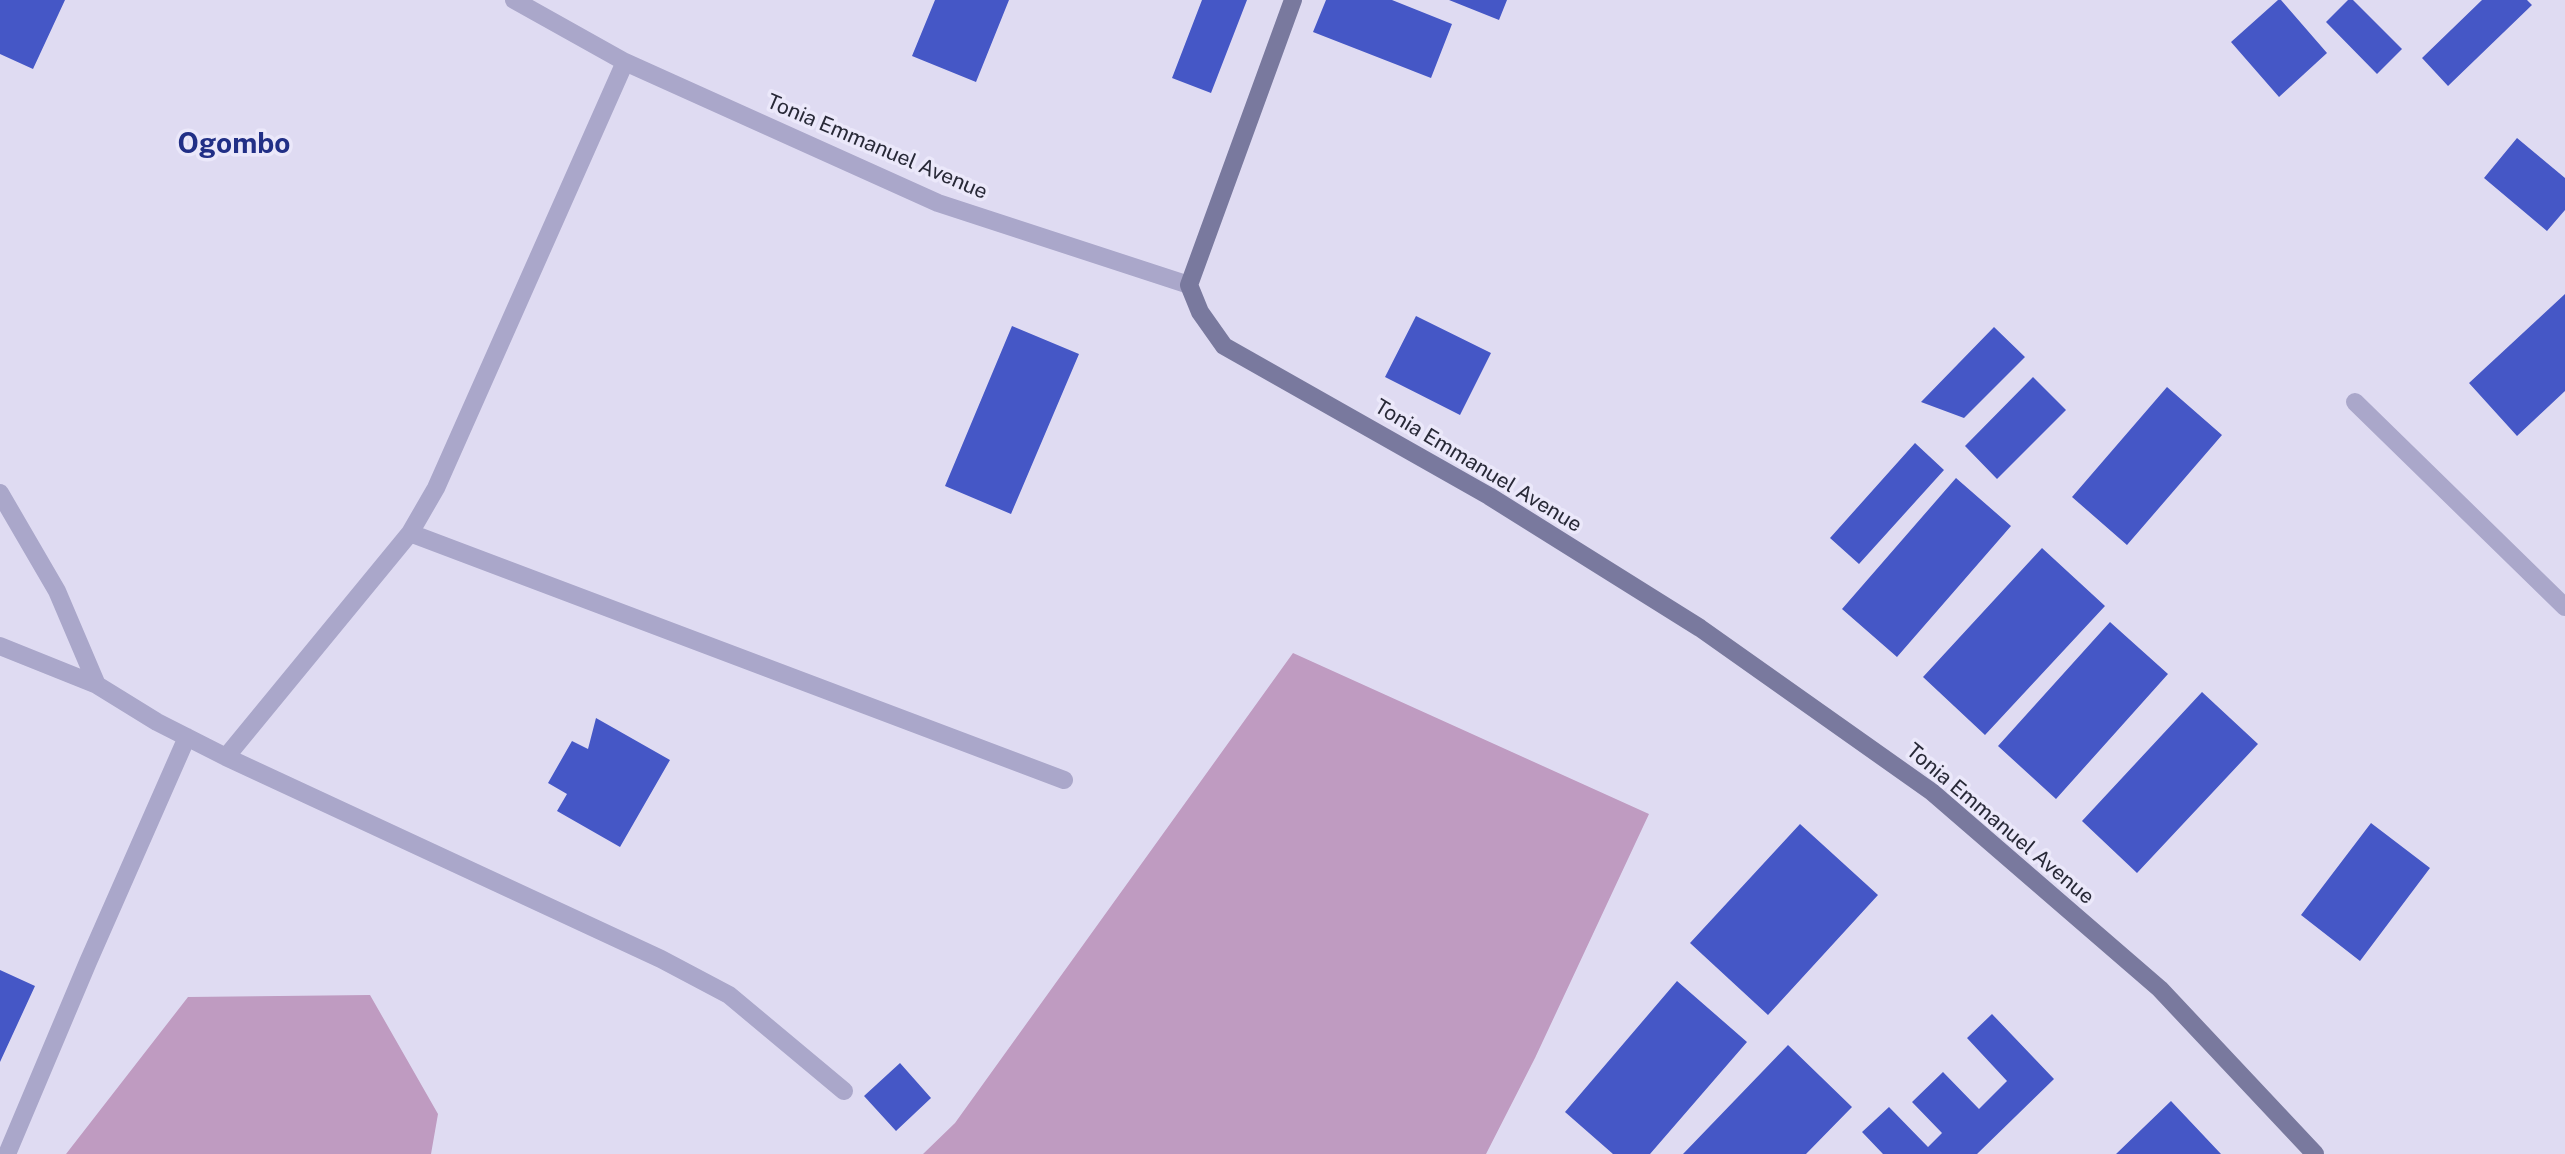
<!DOCTYPE html>
<style>
body{margin:0}
canvas{display:block;background:#dfdbf2}
</style>
<canvas width="2565" height="1154"></canvas>
<script>
const context = document.querySelector('canvas').getContext('2d');
context.lineJoin = 'round';
function paint(path, color) {
  context.fillStyle = color;
  context.fill(path, 'evenodd');
}
function poly(rows) {
  const path = new Path2D();
  for (const r of rows) {
    path.moveTo(r[0], r[1]);
    for (let i = 2; i < r.length; i += 2) path.lineTo(r[i], r[i + 1]);
  }
  return path;
}
function strokePath(path, color, width, dash) {
  context.strokeStyle = color;
  context.lineWidth = width;
  context.lineCap = dash ? 'butt' : 'round';
  context.setLineDash(dash || []);
  context.stroke(path);
}
function label(font, color, halo, rows, align = 'center') {
  context.font = font + ' "Public Sans",sans-serif';
  context.lineWidth = 7;
  context.setLineDash([]);
  context.textBaseline = 'middle';
  context.strokeStyle = halo;
  context.fillStyle = color;
  for (const [text, x, y, turn = 0] of rows) {
    context.save();
    context.translate(x, y);
    context.rotate((+turn || 0) * Math.PI / 180);
    context.textAlign = isNaN(turn) ? turn : align;
    if (halo) context.strokeText(text, 0, 0);
    context.fillText(text, 0, 0);
    context.restore();
  }
}
paint(poly([
 [1293,653,1649,814,1535,1058,1486,1154,923,1154,955,1123],
 [370,995,438,1114,431,1154,66,1154,188,997]
]), '#bf9bc1');
paint(poly([
 [0,0,65,0,33,69,0,54],
 [935,0,1009,0,976,82,912,56],
 [1202,0,1247,0,1211,93,1172,78],
 [1326,0,1392,0,1452,24,1431,78,1313,32],
 [1449,0,1507,0,1499,20],
 [2278,0,2281,0,2327,53,2279,97,2231,42],
 [2348,0,2353,0,2402,49,2377,74,2326,22],
 [2482,0,2527,0,2532,5,2448,86,2422,58],
 [2517,138,2565,178,2565,210,2547,231,2484,178],
 [2565,294,2565,391,2517,436,2469,383],
 [1416,316,1491,353,1460,415,1385,377],
 [1012,326,1079,354,1011,514,945,486],
 [1994,327,2025,357,1964,418,1921,402],
 [2033,377,2066,410,1997,479,1965,446],
 [2167,387,2222,435,2127,545,2072,497],
 [1915,443,1944,470,1859,564,1830,538],
 [1956,478,2011,526,1897,657,1842,609],
 [2042,548,2105,606,1985,735,1923,677],
 [2110,622,2168,674,2056,799,1998,746],
 [2202,692,2258,744,2137,873,2082,821],
 [596,718,670,760,620,847,557,811,567,794,548,783,572,741,588,749],
 [2371,823,2430,868,2360,961,2301,915],
 [1800,824,1878,895,1768,1015,1690,943],
 [0,970,35,986,0,1062],
 [1677,981,1747,1042,1650,1154,1613,1154,1565,1112],
 [1992,1014,2054,1079,1977,1154,1883,1154,1862,1132,1889,1107,1928,1147,1942,1133,1912,1102,1943,1072,1979,1109,2007,1081,1967,1038],
 [1788,1045,1852,1107,1806,1154,1683,1154],
 [900,1063,931,1098,896,1131,864,1096],
 [2171,1101,2221,1154,2116,1154]
]), '#4557c6');
strokePath(poly([
 [514,0,625,62,938,203,1189,285],
 [2355,402,2565,607],
 [0,493,57,591,97,685],
 [410,533,1064,780],
 [0,646,97,685,157,722,226,757,661,959,729,995,844,1091],
 [226,757,410,533,436,488,625,62],
 [7,1154,88,962,187,737]
]), '#aaa7ca', 18);
strokePath(poly([
 [1293,0,1189,285,1200,312,1224,346,1489,496,1700,628,1932,792,2160,989,2315,1154]
]), '#79799e', 18);
label('21px', '#282937', '#ebe8fa', [
 ["Tonia Emmanuel Avenue",877,147,23],
 ["Tonia Emmanuel Avenue",1478,466,31],
 ["Tonia Emmanuel Avenue",2000,824,40]
]);
label('bold 28px', '#212f86', '#ebe8fa', [
 ["Ogombo",234,144]
]);
</script>
